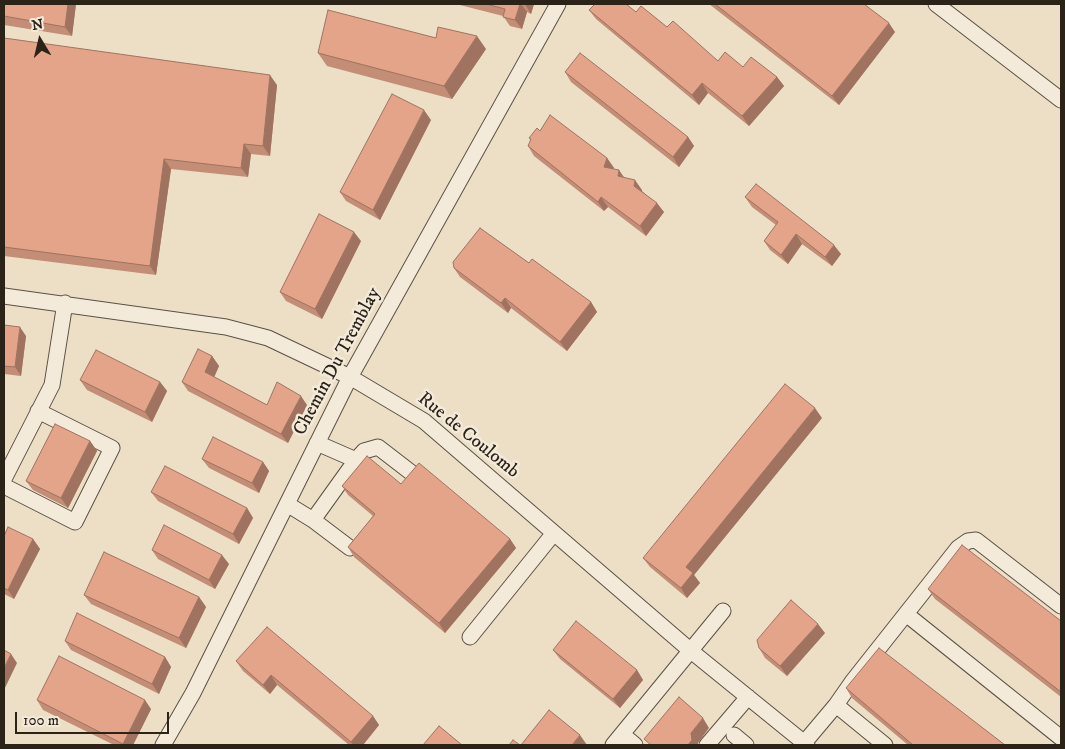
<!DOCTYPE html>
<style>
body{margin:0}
#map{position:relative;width:1065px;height:749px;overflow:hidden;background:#ecdfc6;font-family:"IM FELL DW Pica",serif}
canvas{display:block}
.frame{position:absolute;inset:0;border:5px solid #2b2218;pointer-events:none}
.north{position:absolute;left:15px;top:15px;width:50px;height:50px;-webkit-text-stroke:4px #f3eada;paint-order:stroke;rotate:351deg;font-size:14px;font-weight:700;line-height:20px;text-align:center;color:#2b2218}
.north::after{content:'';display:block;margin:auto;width:18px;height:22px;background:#2b2218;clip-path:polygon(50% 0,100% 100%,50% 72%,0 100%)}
.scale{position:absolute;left:15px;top:712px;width:154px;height:22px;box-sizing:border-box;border:2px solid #2b2218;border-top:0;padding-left:6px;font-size:15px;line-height:18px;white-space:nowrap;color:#2b2218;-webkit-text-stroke:4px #f3eada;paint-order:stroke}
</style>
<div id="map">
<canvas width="1065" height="749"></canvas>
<div class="frame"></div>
<div class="north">N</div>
<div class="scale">100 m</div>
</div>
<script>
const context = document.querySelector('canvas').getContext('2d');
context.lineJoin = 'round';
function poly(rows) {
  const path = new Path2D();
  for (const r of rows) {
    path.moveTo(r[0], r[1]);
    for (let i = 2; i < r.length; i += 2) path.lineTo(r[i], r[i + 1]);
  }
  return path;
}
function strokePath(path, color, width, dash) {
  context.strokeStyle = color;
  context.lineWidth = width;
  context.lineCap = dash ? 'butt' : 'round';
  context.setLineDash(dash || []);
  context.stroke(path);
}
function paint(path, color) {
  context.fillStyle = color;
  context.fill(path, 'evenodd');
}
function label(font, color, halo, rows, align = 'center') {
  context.font = font + ' "IM FELL DW Pica",serif';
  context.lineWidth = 5;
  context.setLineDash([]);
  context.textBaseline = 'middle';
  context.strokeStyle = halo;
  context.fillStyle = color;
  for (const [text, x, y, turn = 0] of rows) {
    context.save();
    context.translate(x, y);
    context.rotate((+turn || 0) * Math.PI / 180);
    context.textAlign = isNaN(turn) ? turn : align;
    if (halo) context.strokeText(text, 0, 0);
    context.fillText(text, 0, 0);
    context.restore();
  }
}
const minor = poly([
 [936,4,1061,100],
 [4,296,226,327,268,338,350,377,424,421,691,651,807,745],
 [356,460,364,451,378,447,413,474],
 [4,479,52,385,65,303],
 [4,486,75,522,112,448,38,411],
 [287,504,313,520,356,460,317,443],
 [313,520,350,548],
 [906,614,1061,738],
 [470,637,554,533],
 [836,705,852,682,958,548,968,541,976,540,1061,606],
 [622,734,635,745],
 [734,735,746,745],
 [804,743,836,705,885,745],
 [163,745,193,693,350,377,558,4],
 [613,745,723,611],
 [707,745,748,697]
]);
strokePath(minor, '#5b5144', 17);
strokePath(minor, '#f3eada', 15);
paint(poly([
 [4,4,76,4,72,36,4,25],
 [456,4,534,4,531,14,527,12,522,29,510,26,503,16],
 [709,4,864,4,895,32,839,105],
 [589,10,667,27,718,61,777,77,784,86,749,126,708,93,699,105,596,19],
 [4,40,277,85,270,156,251,154,248,177,171,169,156,275,4,256],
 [486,49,452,99,327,66,318,53],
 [565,72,688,137,694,146,679,167,571,82],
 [431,120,380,220,346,201,340,192],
 [540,131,607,158,614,168,613,169,619,170,624,177,642,190,642,191,664,212,646,236,608,207,604,211,534,156,528,146,531,140,529,138],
 [745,197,841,254,832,266,802,244,788,264,770,250,764,241,776,225,752,207],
 [361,241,322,319,286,301,280,292],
 [529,263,591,302,597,312,567,351,511,308,508,313,460,277,454,268],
 [4,325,26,336,21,376,4,374],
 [212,356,219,366,214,377,267,405,307,405,288,443,188,391,182,382],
 [80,380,160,382,167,391,152,422,87,390],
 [822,418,694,575,700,583,687,598,650,567,643,558],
 [90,441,97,451,68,508,33,490,26,481],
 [202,459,263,462,269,471,259,493,209,468],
 [401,484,510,539,516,548,445,633,354,557,348,547,373,516,348,495,342,486],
 [151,492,247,508,253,518,239,544,158,501],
 [4,536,33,539,40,549,14,599,4,594],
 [152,550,229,564,215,589,158,559],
 [928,589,1061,621,1061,697,935,599],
 [84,595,199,597,206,607,186,648,91,604],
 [825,633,787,676,765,658,759,648],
 [65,641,165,657,171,667,159,694,71,650],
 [553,650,637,670,643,680,620,708,560,659],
 [236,661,373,716,379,725,363,745,349,745,277,685,270,694,243,671],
 [846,688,1005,745,908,745,852,698],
 [37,700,151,709,133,745,114,745,43,710]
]), '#c38d76');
paint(poly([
 [68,4,76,4,72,36,65,27],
 [520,4,521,4,527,12,522,29,515,20],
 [525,4,534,4,531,14],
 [889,23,895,32,839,105,832,96],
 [477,36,486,49,452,99,444,86],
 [270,75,277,85,270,156,263,146],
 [777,77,784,86,749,126,742,116],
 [702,83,708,93,699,105,692,95],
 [424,110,431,120,380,220,373,210],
 [688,137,694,146,679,167,673,157],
 [244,144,251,154,248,177,241,168],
 [607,158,614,168,611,176,604,167],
 [164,159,171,169,156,275,150,266],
 [619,170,625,180,618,176],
 [635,180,642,190,641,195,634,186],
 [601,197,608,207,604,211,598,202],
 [657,203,664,212,646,236,640,226],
 [354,232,361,241,322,319,315,309],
 [796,234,802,244,788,264,781,255],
 [834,245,841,254,832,266,825,257],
 [505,298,511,308,508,313,501,303],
 [591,302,597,312,567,351,560,342],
 [20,327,26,336,21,376,15,367],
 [212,356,219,366,212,382,205,372],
 [160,382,167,391,152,422,145,412],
 [301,396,307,405,288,443,281,434],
 [815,408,822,418,694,575,700,583,687,598,681,588,686,567],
 [90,441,97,451,68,508,61,498],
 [263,462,269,471,259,493,252,483],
 [247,508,253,518,239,544,233,534],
 [33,539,40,549,14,599,8,590],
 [510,539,516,548,445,633,439,623],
 [222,555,229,564,215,589,209,580],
 [199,597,206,607,186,648,179,638],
 [818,624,825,633,787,676,780,666],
 [11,654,17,663,4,690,4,668],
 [165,657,171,667,159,694,152,684],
 [637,670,643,680,620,708,613,699],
 [271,675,277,685,270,694,263,685],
 [145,700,151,709,133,745,124,745,123,744],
 [373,716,379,725,363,745,353,745,351,742],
 [703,718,709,728,698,743,698,745,688,745,691,733],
 [580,735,587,745,572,745]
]), '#9f7360');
const building = poly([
 [4,4,68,4,65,27,4,16,4,4],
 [486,4,520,4,515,20,503,17,505,9,486,4],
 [595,4,626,4,636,12,641,6,667,27,673,21,718,61,725,52,743,67,751,57,777,77,742,116,702,83,692,95,589,10,595,4],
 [715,4,864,4,889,23,832,96,715,4],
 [328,10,436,38,438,27,477,36,444,86,318,53,328,10],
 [4,38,270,75,263,146,244,144,241,168,164,159,150,266,4,247,4,38],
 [580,53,688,137,673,157,565,72,580,53],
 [392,94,424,110,373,210,340,192,392,94],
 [550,115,607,158,604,167,619,170,618,176,635,180,634,186,657,203,640,226,601,197,598,202,528,146,531,139,529,138,537,128,540,131,550,115],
 [756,184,834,245,825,257,796,234,781,255,764,241,778,222,745,197,756,184],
 [319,214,354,232,315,309,280,292,319,214],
 [480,228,529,263,532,259,591,302,560,342,505,298,501,303,454,268,453,262,480,228],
 [4,325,20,327,15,367,4,366,4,325],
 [198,349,212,356,205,372,267,405,277,382,301,396,281,434,182,382,198,349],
 [96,350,160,382,145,412,80,380,96,350],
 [785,384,815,408,686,567,693,573,681,588,643,558,785,384],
 [55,424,90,441,61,498,26,481,55,424],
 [213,437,263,462,252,483,202,459,213,437],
 [367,456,401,484,419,463,510,539,439,623,348,547,375,514,342,486,367,456],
 [165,466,247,508,233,534,151,492,165,466],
 [164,525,222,555,209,580,152,550,164,525],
 [8,527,33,539,8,590,4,588,4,536,8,527],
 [962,545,1061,621,1061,692,928,589,962,545],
 [104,552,199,597,179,638,84,595,104,552],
 [791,600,818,624,780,666,759,648,757,640,791,600],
 [77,613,165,657,152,684,65,641,77,613],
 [576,621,637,670,613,699,553,650,576,621],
 [267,627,373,716,351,742,271,675,263,685,236,661,267,627],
 [879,648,1005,745,913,745,846,688,879,648],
 [4,650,11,654,4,668,4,650],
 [59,656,145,700,123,744,37,700,59,656],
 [679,697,703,718,691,733,692,740,688,745,651,745,644,739,679,697],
 [549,710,580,735,572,745,521,745,549,710],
 [439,726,462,745,423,745,439,726],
 [513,740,520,745,509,745,513,740]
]);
paint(building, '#e3a489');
strokePath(building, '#9f7360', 1);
label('19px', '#2b2218', '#f3eada', [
 ["Chemin Du Tremblay",338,362,-62],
 ["Rue de Coulomb",468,436,39]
]);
</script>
